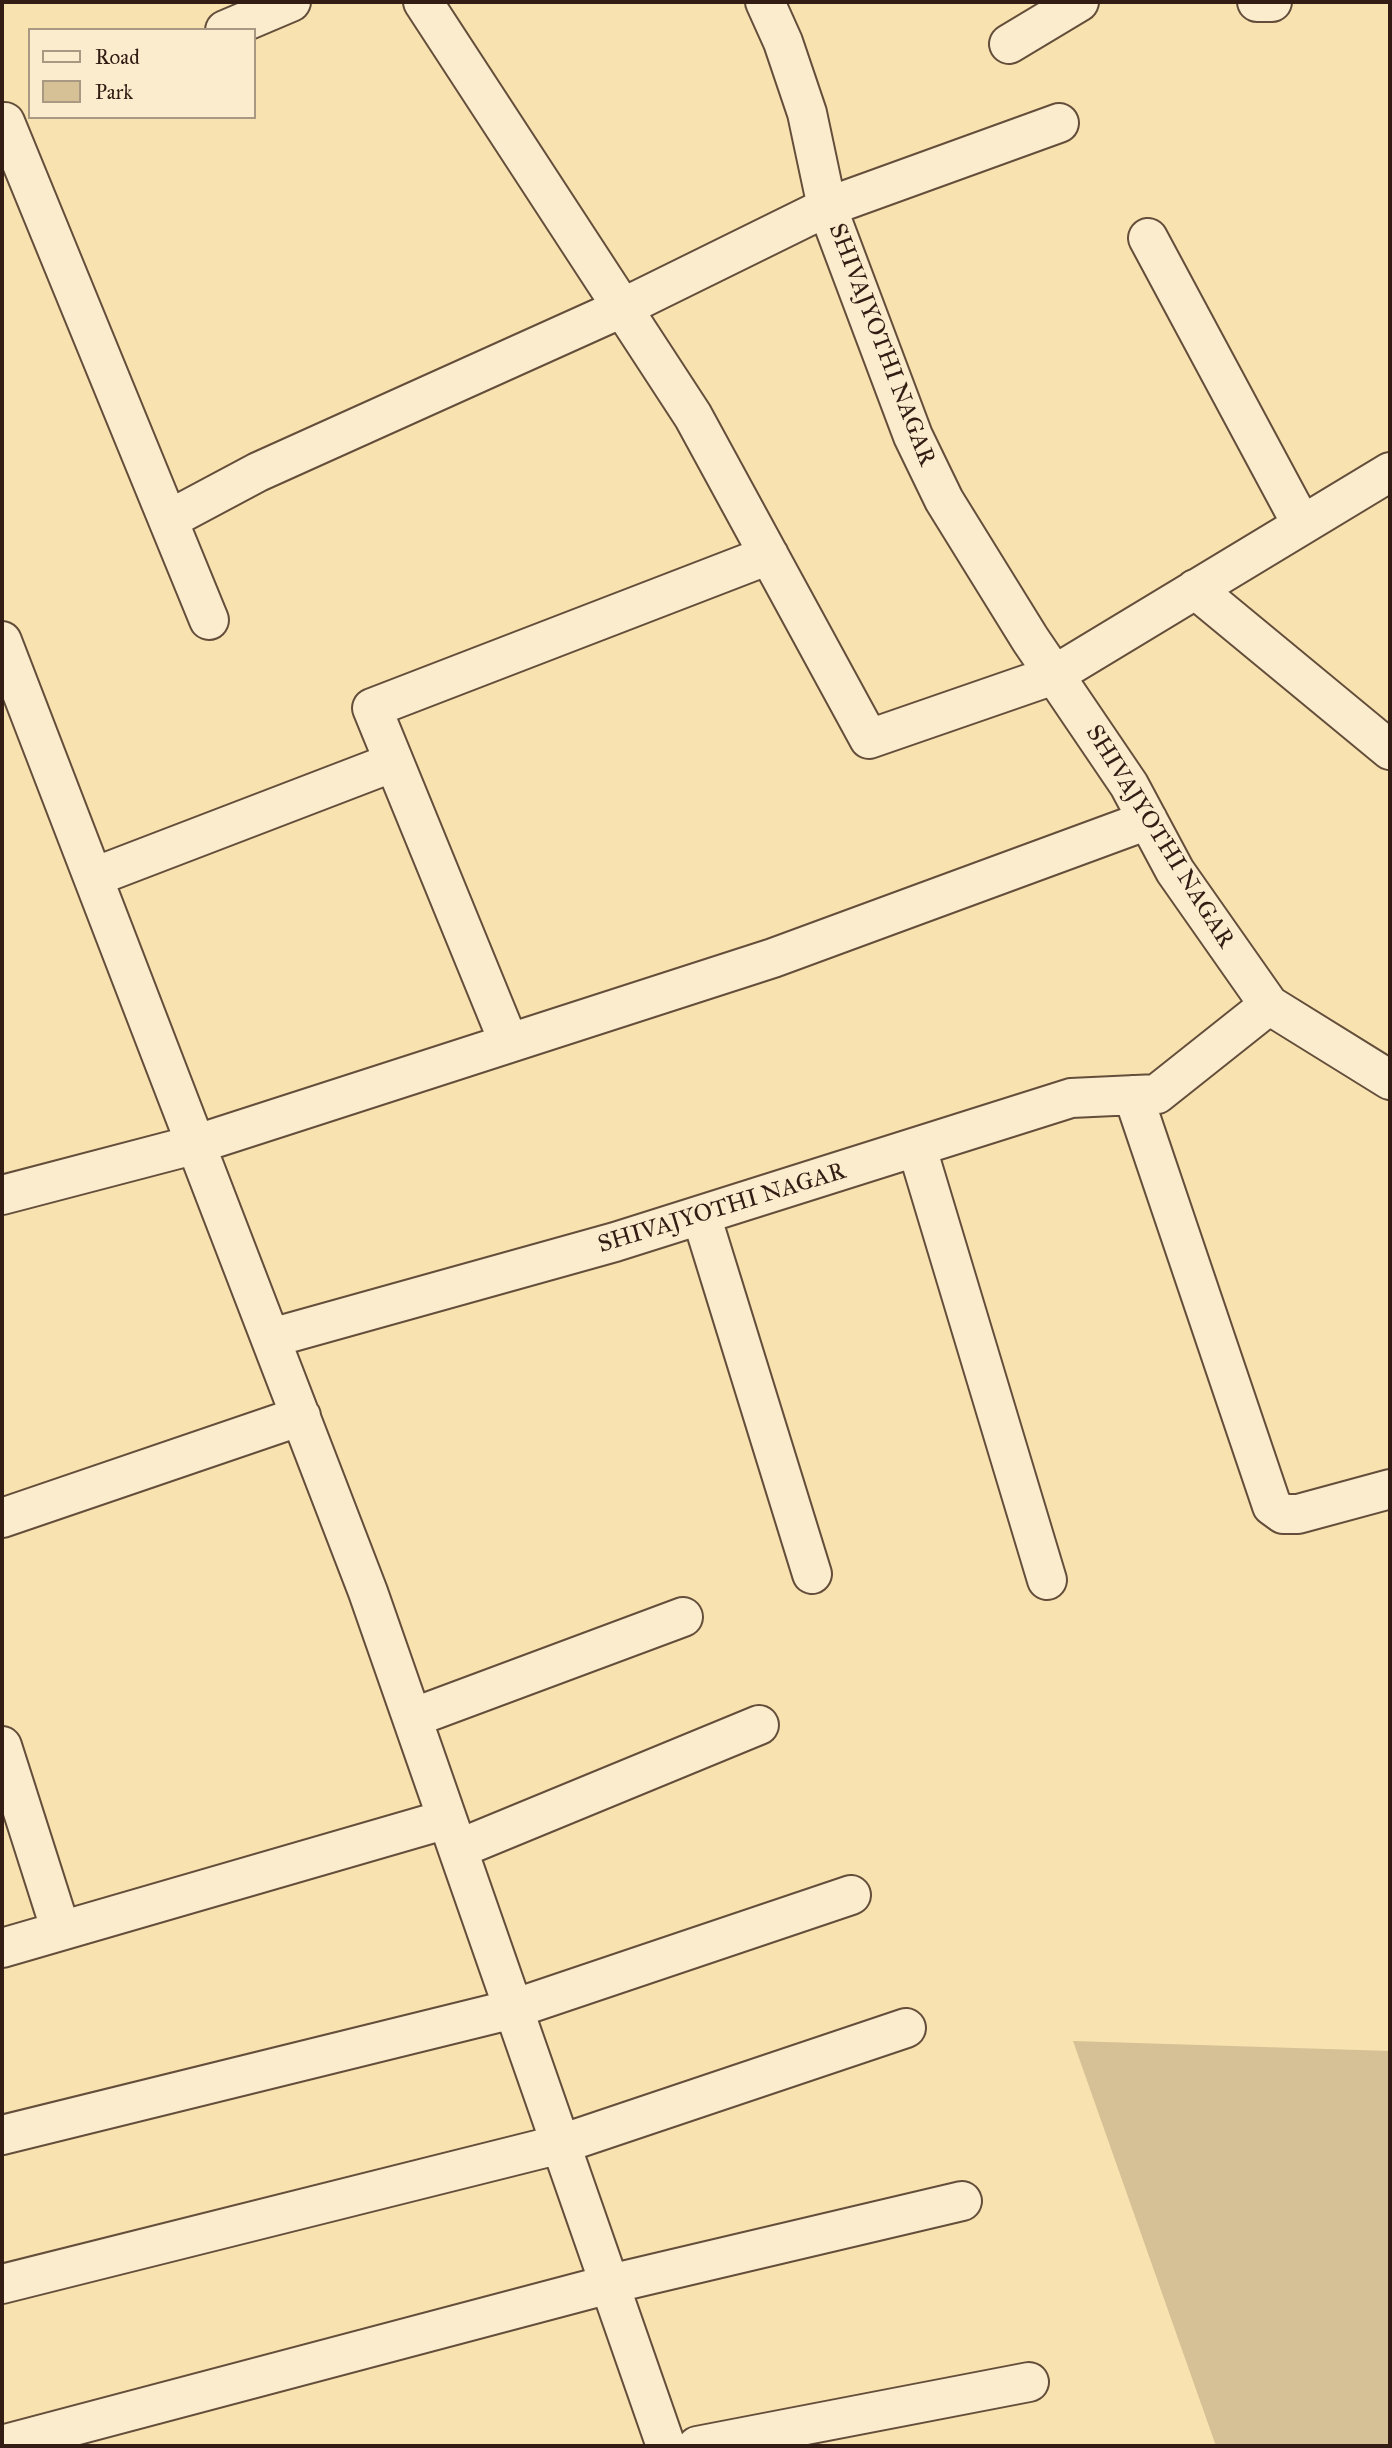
<!DOCTYPE html>
<style>
body{margin:0}
#map{position:relative;width:1392px;height:2448px;overflow:hidden;background:#f7e2b0;font-family:"IM FELL Great Primer",serif}
canvas{display:block}
.frame{position:absolute;inset:0;border:4px solid #331c14;pointer-events:none}
.legend{position:absolute;left:28px;top:28px;width:228px;height:91px;box-sizing:border-box;background:#faeccc;border:2px solid #aa9982;margin:0;padding:9px 12px;list-style:none;font-size:21px;color:#331c14}
.legend li{display:flex;align-items:center;gap:14px;height:35px}
.legend b{width:35px;border:2px solid #aa9982}
</style>
<div id="map">
<canvas width="1392" height="2448"></canvas>
<div class="frame"></div>
<ul class="legend">
<li><b style="height:9px;background:#faeccc"></b>Road</li>
<li><b style="height:19px;background:#d6c095"></b>Park</li>
</ul>
</div>
<script>
const context = document.querySelector('canvas').getContext('2d');
context.lineJoin = 'round';
function paint(path, color) {
  context.fillStyle = color;
  context.fill(path, 'evenodd');
}
function poly(rows) {
  const path = new Path2D();
  for (const r of rows) {
    path.moveTo(r[0], r[1]);
    for (let i = 2; i < r.length; i += 2) path.lineTo(r[i], r[i + 1]);
  }
  return path;
}
function strokePath(path, color, width, dash) {
  context.strokeStyle = color;
  context.lineWidth = width;
  context.lineCap = dash ? 'butt' : 'round';
  context.setLineDash(dash || []);
  context.stroke(path);
}
function label(font, color, halo, rows, align = 'center') {
  context.font = font + ' "IM FELL Great Primer",serif';
  context.lineWidth = 6;
  context.setLineDash([]);
  context.textBaseline = 'middle';
  context.strokeStyle = halo;
  context.fillStyle = color;
  for (const [text, x, y, turn = 0] of rows) {
    context.save();
    context.translate(x, y);
    context.rotate((+turn || 0) * Math.PI / 180);
    context.textAlign = isNaN(turn) ? turn : align;
    if (halo) context.strokeText(text, 0, 0);
    context.fillText(text, 0, 0);
    context.restore();
  }
}
paint(poly([
 [1073,2041,1390,2051,1390,2446,1216,2446]
]), '#d6c095');
const minor = poly([
 [423,2,693,416,869,739,1054,675,1390,472],
 [1257,2,1272,2],
 [225,30,291,2],
 [1009,44,1079,2],
 [5,122,209,620],
 [1148,238,1301,523],
 [168,520,258,472,622,308,827,207,1059,123],
 [1195,589,1390,750],
 [2,641,368,1592,666,2446],
 [94,877,394,762],
 [1269,1005,1390,1080],
 [509,1043,372,708,769,555],
 [1133,1095,1272,1506,1283,1514,1298,1514,1390,1489],
 [917,1148,1047,1580],
 [2,1195,197,1144,773,958,1148,820],
 [701,1215,812,1574],
 [271,1338,615,1242,1071,1098,1157,1094,1269,1005,1175,871,1129,785,1030,639,944,500,913,436,827,207,807,113,783,42,765,2],
 [2,1518,301,1416],
 [412,1718,683,1617],
 [2,1746,61,1931],
 [458,1849,759,1725],
 [2,1948,447,1819],
 [2,2135,513,2009,851,1895],
 [2,2284,561,2144,906,2028],
 [2,2445,610,2284,962,2201],
 [697,2446,1029,2382]
]);
strokePath(minor, '#644e3b', 42);
strokePath(minor, '#faeccc', 38);
label('24px', '#331c14', '#faeccc', [
 ["SHIVAJYOTHI NAGAR",881,345,69],
 ["SHIVAJYOTHI NAGAR",1159,837,58],
 ["SHIVAJYOTHI NAGAR",722,1209,-17]
]);
</script>
